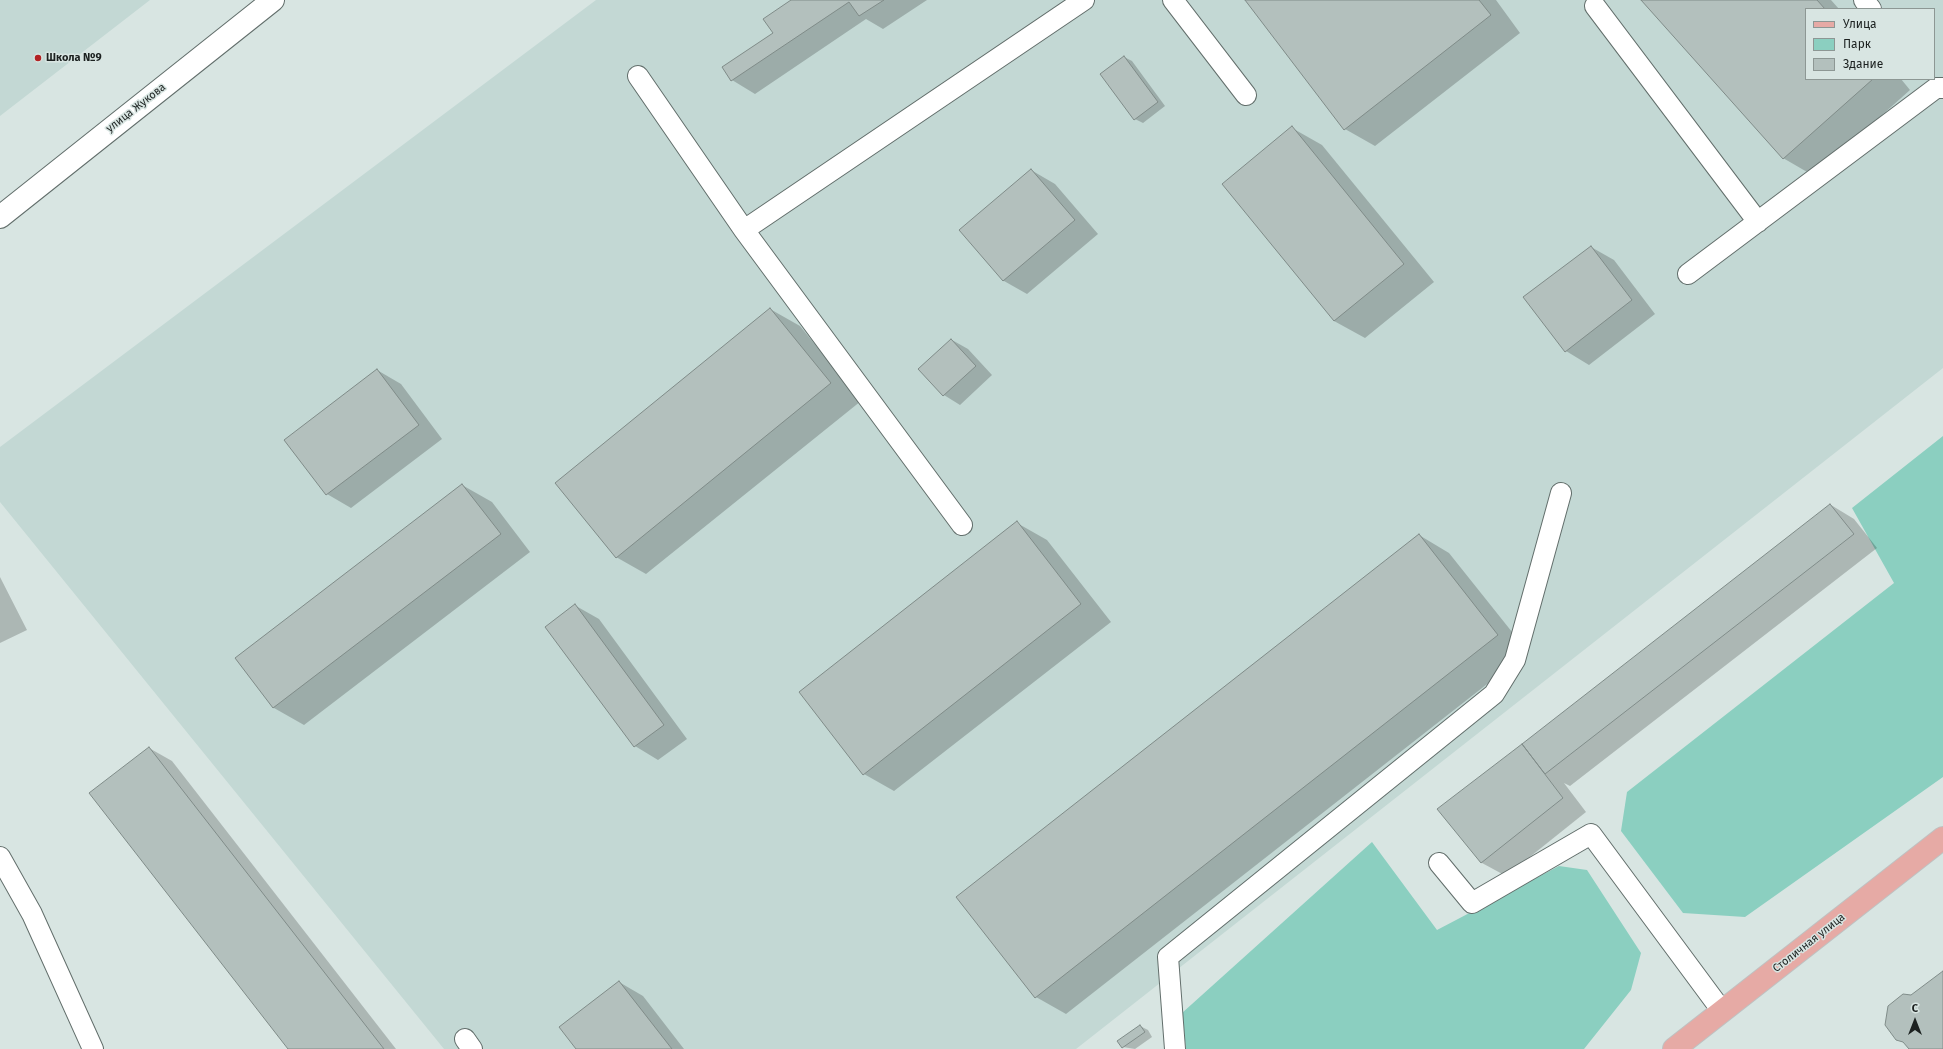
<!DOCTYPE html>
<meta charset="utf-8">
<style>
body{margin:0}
#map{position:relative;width:1943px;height:1049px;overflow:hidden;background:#d8e5e2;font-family:"Fira Sans",sans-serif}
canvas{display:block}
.legend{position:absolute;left:1805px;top:8px;width:130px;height:72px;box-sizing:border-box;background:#d8e5e2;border:1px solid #8d9794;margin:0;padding:5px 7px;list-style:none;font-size:12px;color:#1c2120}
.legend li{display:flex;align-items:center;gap:8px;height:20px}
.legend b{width:20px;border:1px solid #8d9794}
.north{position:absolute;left:1895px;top:1001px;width:40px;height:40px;-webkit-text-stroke:3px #d8e5e2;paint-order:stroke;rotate:0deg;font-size:11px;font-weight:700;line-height:16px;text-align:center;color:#1c2120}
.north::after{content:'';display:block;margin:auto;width:14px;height:18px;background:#1c2120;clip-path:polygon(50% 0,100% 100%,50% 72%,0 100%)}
</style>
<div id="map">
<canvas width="1943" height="1049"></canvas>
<ul class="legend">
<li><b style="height:5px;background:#e6aaa5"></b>Улица</li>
<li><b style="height:11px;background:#8bcfc0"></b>Парк</li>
<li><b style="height:11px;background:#b3c0bd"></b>Здание</li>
</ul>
<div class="north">С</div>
</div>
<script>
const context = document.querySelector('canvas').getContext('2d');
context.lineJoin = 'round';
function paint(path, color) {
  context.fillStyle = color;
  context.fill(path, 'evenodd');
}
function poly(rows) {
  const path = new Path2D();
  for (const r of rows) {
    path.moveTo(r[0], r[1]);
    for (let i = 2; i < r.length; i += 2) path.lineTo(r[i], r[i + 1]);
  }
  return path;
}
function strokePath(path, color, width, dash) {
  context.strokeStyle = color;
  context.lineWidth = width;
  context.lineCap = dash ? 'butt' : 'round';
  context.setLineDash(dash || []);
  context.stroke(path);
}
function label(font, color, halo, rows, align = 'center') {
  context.font = font + ' "Fira Sans",sans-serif';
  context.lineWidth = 3;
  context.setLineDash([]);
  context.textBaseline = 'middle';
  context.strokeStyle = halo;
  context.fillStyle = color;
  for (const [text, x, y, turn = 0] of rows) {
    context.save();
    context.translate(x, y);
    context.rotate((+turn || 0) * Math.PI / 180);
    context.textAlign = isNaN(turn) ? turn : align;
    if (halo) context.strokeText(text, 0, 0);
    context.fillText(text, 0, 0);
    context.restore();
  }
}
paint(poly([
 [0,0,150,0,0,116],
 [596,0,1943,0,1943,368,1076,1049,444,1049,0,502,0,447],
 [1806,9,1934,9,1934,79,1806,79]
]), '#c3d8d4');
paint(poly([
 [1943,436,1943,777,1745,917,1683,913,1621,831,1627,792,1894,583,1852,508],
 [1372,842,1437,930,1559,866,1587,870,1641,953,1631,990,1584,1049,1186,1049,1182,1013]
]), '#8bcfc0');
paint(poly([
 [793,0,927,0,883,29,866,19,755,94,732,80,774,33],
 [1246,0,1496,0,1520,33,1375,146,1345,129],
 [1643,0,1831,0,1839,9,1806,9,1806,79,1901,79,1910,90,1814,176,1783,158],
 [1124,57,1132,61,1165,106,1143,123,1135,119],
 [1292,128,1322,145,1434,282,1365,338,1334,321],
 [1031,170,1055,184,1098,234,1027,294,1004,281,961,230],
 [1591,247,1614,260,1655,314,1589,365,1566,351],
 [770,309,800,326,861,401,646,574,616,557],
 [952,340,968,349,992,375,960,405,944,395,920,369],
 [377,370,401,384,442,439,351,508,327,494,286,440],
 [462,485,492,502,530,552,304,725,274,708,236,659],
 [1831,505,1854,519,1877,548,1570,786,1564,783,1586,812,1506,876,1482,863,1439,809],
 [1017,523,1047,540,1111,622,894,791,864,774],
 [1419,535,1449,553,1528,652,1066,1014,1036,997],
 [0,577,27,630,0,643],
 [576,606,599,619,687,739,658,760,635,746],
 [149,748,172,761,396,1049,289,1049],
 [619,982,643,996,684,1049,577,1049],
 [1140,1026,1148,1030,1152,1037,1135,1049,1123,1047,1118,1042]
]), '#0003');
const building = poly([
 [791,0,884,0,859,16,849,2,731,81,722,67,773,33,763,19,791,0],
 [1245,0,1479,0,1491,15,1344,130,1245,0],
 [1641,0,1817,0,1825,9,1806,9,1806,79,1873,79,1783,159,1641,0],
 [1124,56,1158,102,1134,120,1100,74,1124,56],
 [1292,126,1404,264,1334,321,1222,184,1292,126],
 [1031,169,1075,220,1003,281,959,230,1031,169],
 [1591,246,1632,300,1565,352,1523,297,1591,246],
 [770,308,831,383,616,558,555,483,770,308],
 [951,339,976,366,943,396,918,369,951,339],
 [377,369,419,425,326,495,284,440,377,369],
 [462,484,501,534,273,708,235,658,462,484],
 [1830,504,1854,534,1545,774,1522,744,1830,504],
 [1017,521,1081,604,863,775,799,692,1017,521],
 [1419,534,1498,635,1035,998,956,897,1419,534],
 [575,604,664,725,634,747,545,627,575,604],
 [1522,744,1563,798,1481,863,1437,809,1522,744],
 [149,747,384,1049,288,1049,89,793,149,747],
 [1943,971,1943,1049,1909,1049,1903,1042,1896,1040,1885,1025,1888,1006,1903,994,1911,995,1943,971],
 [619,981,672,1049,576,1049,559,1027,619,981],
 [1140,1025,1145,1032,1122,1048,1117,1041,1140,1025]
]);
paint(building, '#b3c0bd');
strokePath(building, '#808c89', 1);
const lane = poly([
 [1173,0,1246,95],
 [1864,0,1871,9],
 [1595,6,1758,222],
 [638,76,744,230,962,525],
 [744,230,1084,0],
 [1688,274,1936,88,1943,88],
 [0,857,32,914,93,1049],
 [1439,863,1472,903,1591,834,1722,1011],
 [465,1039,472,1049],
 [1175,1049,1168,957,1494,694,1515,660,1561,493]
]);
const street = poly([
 [0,217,273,0]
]);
const primary = poly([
 [1674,1049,1943,838]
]);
strokePath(lane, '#626e6b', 22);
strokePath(street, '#626e6b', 24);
strokePath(primary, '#bfc1c1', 24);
strokePath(lane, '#fff', 20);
strokePath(street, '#fff', 22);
strokePath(primary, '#e6aaa5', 22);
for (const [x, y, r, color] of [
 [38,58,4,"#b22223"]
]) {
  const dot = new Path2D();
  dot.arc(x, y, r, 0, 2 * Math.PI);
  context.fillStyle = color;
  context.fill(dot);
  strokePath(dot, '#d8e5e2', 1.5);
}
label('bold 11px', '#1c2120', '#d8e5e2', [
 ["Школа №9",46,58]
], 'left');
label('11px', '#1c2120', '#d8e5e2', [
 ["улица Жукова",136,108,-38],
 ["Столичная улица",1809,943,-38]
]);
</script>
